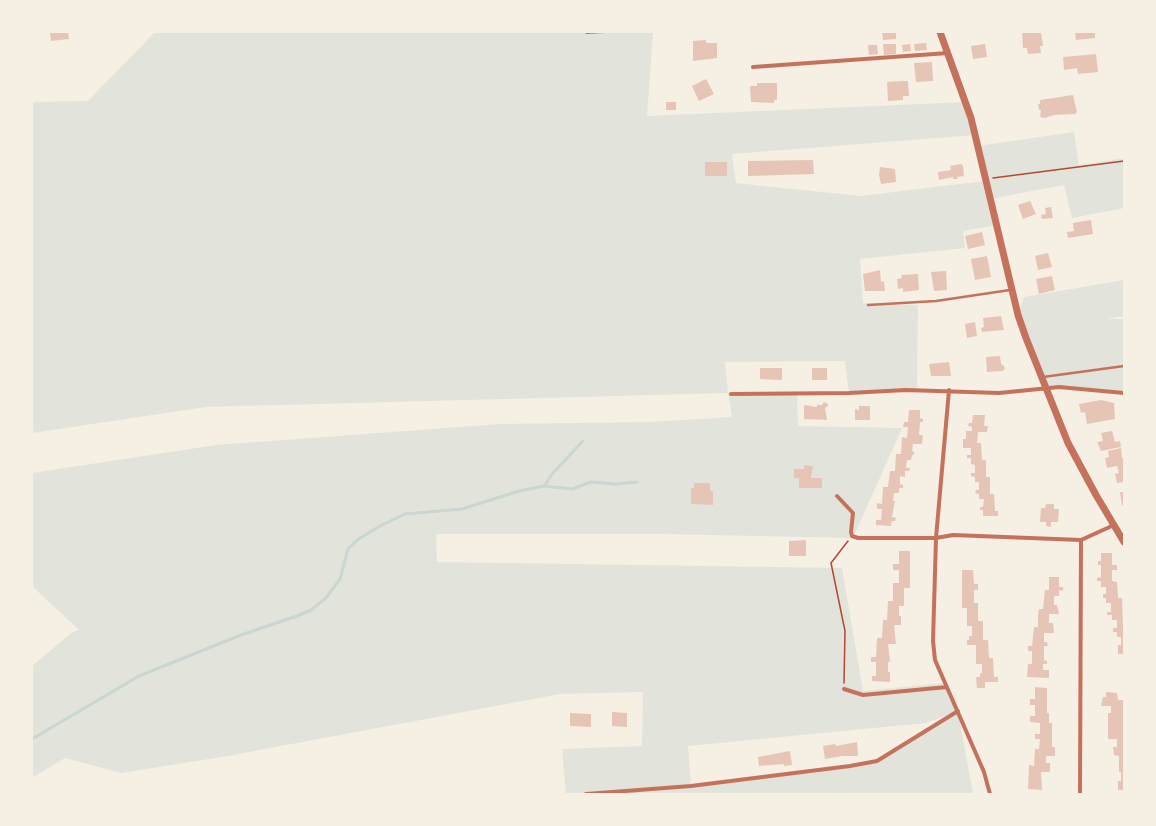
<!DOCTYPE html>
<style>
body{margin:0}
#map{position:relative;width:1156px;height:826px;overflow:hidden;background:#f6efe4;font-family:"Public Sans",sans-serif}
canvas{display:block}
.frame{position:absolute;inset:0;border:33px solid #f6efe4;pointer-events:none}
</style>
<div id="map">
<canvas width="1156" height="826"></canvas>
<div class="frame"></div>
</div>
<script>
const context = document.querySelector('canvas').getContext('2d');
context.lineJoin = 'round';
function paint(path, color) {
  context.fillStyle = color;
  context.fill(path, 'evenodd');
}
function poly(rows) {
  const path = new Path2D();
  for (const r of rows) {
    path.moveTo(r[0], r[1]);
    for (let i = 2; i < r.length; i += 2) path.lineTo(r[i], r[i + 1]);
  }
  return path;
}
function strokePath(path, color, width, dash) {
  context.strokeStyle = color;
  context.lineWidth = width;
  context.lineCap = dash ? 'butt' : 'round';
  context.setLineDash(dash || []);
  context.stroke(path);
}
paint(poly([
 [155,32,653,32,647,116,966,102,976,135,732,154,736,183,860,196,985,181,978,146,1074,132,1079,165,1124,158,1124,208,1072,218,1064,185,990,199,997,225,963,231,965,248,860,259,863,303,918,305,917,390,849,393,845,361,725,362,728,393,797,395,798,426,902,428,853,538,661,534,436,534,437,562,842,568,863,691,944,683,958,711,973,794,566,794,562,749,642,746,643,692,560,694,222,757,121,773,65,758,32,778,32,666,71,633,79,630,32,586,32,473,216,445,500,424,648,422,732,417,728,393,206,407,32,433,32,102,88,101],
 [955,712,877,761,691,786,688,746,926,723],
 [1124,280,1124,316,1107,319,1124,319,1124,393,1046,388,1018,315,1024,297]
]), '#e2e4dc');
strokePath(poly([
 [544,486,553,473,583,441],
 [32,739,139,676,241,635,297,616,311,610,326,598,340,579,348,549,357,540,380,526,405,514,462,509,519,491,544,486,572,489,591,482,615,484,637,482]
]), '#c9d6d2', 3);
paint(poly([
 [50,32,68,32,69,39,51,41],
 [882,32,896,32,896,39,883,40],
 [1022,32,1041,32,1043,46,1040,46,1041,53,1028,54,1027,48,1023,48],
 [1075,32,1095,32,1095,38,1076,40],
 [706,40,706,43,717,43,717,58,693,61,693,41],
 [926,43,927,50,915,51,914,44],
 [883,44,896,44,896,54,884,55],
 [910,44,911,51,903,52,902,45],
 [985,44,987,57,973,59,971,46],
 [868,45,877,45,878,54,869,55],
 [1096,54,1098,72,1078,74,1077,68,1064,70,1063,57],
 [932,62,933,81,916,82,914,63],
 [706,79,714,94,699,101,692,86],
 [902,81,908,81,909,96,903,96,903,100,888,101,887,82],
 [757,83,777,83,777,100,774,100,774,103,751,102,750,86,757,86],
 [1073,95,1077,112,1075,114,1054,115,1045,118,1040,117,1041,110,1039,110,1038,104,1040,104,1040,100],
 [666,102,676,102,676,110,666,110],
 [813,160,814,174,748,176,748,161],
 [705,162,727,162,727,176,705,176],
 [961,164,963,166,964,176,957,177,958,179,953,179,953,177,939,180,938,172,951,170,950,166],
 [880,167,895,169,896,182,881,184,879,175],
 [1030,201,1036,214,1023,219,1018,205],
 [1051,207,1053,218,1042,219,1041,215,1046,214,1045,208],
 [1091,220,1093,234,1068,238,1067,232,1074,231,1073,223],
 [982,232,985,245,968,249,965,236],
 [1048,253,1052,267,1038,270,1035,256],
 [987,256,991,277,975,280,971,259],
 [880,270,881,282,884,281,885,291,865,291,863,274],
 [946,271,947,290,934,291,931,272],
 [918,274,919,290,903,292,903,288,898,289,897,279,902,278,901,275],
 [1052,276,1055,290,1039,294,1036,279],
 [1001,316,1004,330,982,332,981,328,984,327,983,318],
 [975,322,977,336,967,338,965,324],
 [1000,356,1001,364,1004,366,1005,369,1002,371,987,372,986,357],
 [949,362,951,376,931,376,929,364],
 [760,368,782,368,782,380,760,379],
 [812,368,827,368,827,380,812,380],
 [1101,400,1114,403,1115,419,1087,424,1085,412,1081,413,1079,404],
 [824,402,828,404,828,406,825,408,827,420,804,419,804,405,817,407,817,405,822,405],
 [859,406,870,406,870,420,855,420,855,409,859,410],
 [909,410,920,410,920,418,923,419,923,422,920,422,919,435,923,435,922,444,913,444,912,451,914,452,914,455,912,455,911,460,907,460,906,468,910,468,909,471,905,471,905,477,900,476,900,484,903,485,903,488,899,488,899,493,894,493,893,501,895,501,892,517,896,518,895,521,892,521,891,526,876,525,876,520,881,520,882,509,877,509,877,503,882,504,883,487,888,487,890,471,895,471,896,454,901,454,902,437,907,438,908,427,903,427,904,422,908,422],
 [973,415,985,415,984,426,988,426,987,432,978,432,977,443,981,443,982,460,986,460,986,477,990,477,990,494,994,494,995,511,998,511,998,516,983,516,983,510,980,510,980,507,983,507,984,499,979,499,979,494,975,493,976,490,979,490,979,482,975,482,975,477,971,476,971,473,975,473,975,465,971,464,971,458,967,458,967,455,971,455,971,448,963,448,963,439,966,439,966,431,972,431,972,427,968,426,969,423,972,423],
 [1112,431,1115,442,1120,441,1121,447,1101,451,1097,442,1103,441,1101,433],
 [1121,448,1122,458,1124,458,1124,482,1117,483,1115,474,1119,473,1117,466,1107,468,1105,458,1109,457,1108,451],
 [804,465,813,466,811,478,822,478,822,488,799,488,799,478,794,478,794,469,804,469],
 [694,483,710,483,710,491,713,491,713,505,691,504,691,488,694,488],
 [1120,492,1124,492,1124,505,1122,505],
 [1046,504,1054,504,1054,509,1059,509,1058,522,1051,522,1051,527,1046,526,1046,522,1040,522,1041,508,1045,508],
 [806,540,806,556,789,556,789,541],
 [899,551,910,551,910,588,904,588,904,606,899,606,899,616,901,616,901,625,894,625,896,644,888,644,890,662,888,662,888,672,890,672,890,682,872,681,872,676,876,676,876,662,871,662,871,657,876,657,877,638,882,638,883,620,887,620,888,601,893,601,893,583,899,583,899,570,893,570,893,564,899,564],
 [1101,553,1112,553,1112,565,1117,565,1117,570,1112,570,1112,581,1117,582,1118,598,1122,598,1124,654,1118,654,1118,645,1121,645,1121,637,1117,637,1117,632,1113,632,1113,628,1117,628,1117,620,1112,620,1112,615,1107,615,1107,612,1111,612,1111,603,1106,603,1106,598,1103,598,1103,594,1106,594,1106,587,1101,587,1101,581,1097,581,1097,578,1101,577,1101,565,1098,565,1098,561,1101,561],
 [962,570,973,570,974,584,978,584,978,590,974,590,974,603,978,603,978,621,983,621,983,640,988,640,989,658,993,658,994,677,998,677,998,682,985,682,985,688,977,688,976,677,980,677,980,673,982,673,982,664,976,664,976,645,967,645,967,640,969,640,969,636,972,636,972,626,967,626,967,608,962,608],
 [1049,577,1059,577,1059,587,1063,587,1063,591,1059,590,1059,596,1054,596,1054,605,1057,605,1059,614,1049,614,1049,623,1053,623,1054,633,1044,633,1044,642,1047,642,1048,646,1044,646,1044,660,1047,661,1047,664,1043,664,1043,670,1049,670,1049,678,1027,677,1028,664,1032,664,1032,651,1028,651,1028,646,1032,646,1034,627,1038,627,1038,614,1039,609,1043,609,1045,590,1049,590],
 [1035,687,1047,688,1047,713,1049,713,1049,723,1052,723,1052,747,1055,747,1055,756,1046,756,1046,763,1050,763,1050,772,1041,772,1042,790,1028,789,1029,765,1034,766,1035,749,1039,749,1040,739,1035,739,1035,734,1040,734,1040,723,1030,722,1030,716,1035,716,1035,705,1030,705,1030,699,1035,699],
 [1106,692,1117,693,1118,700,1123,700,1124,790,1118,790,1118,781,1121,781,1121,772,1119,772,1119,756,1114,755,1113,747,1117,747,1117,739,1108,739,1108,713,1111,713,1111,706,1101,706,1103,697,1106,697],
 [612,712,627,713,627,727,612,726],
 [570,713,591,714,591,727,570,726],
 [857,742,858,756,842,756,825,759,823,746,835,744,836,746],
 [790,751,792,765,784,766,784,764,759,766,758,757]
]), '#e6c5b7');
strokePath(poly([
 [586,33,612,32],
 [993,178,1124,161],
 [844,683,845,631,831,563,848,541]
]), '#b5482f', 1.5);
strokePath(poly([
 [868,305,936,301,1010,290],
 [1043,377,1124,366]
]), '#c5725c', 2.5);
strokePath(poly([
 [753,67,948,53],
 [949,390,936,538,933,641,935,660,984,772,990,794],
 [731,394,849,393,906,390,999,393,1059,387,1124,393],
 [837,496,853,513,851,532,852,536,858,538,936,538,953,535,1081,540,1114,525],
 [844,689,863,695,947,687],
 [586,794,691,786,850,766,877,761,958,711],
 [1080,794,1081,540]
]), '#c5725c', 4);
strokePath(poly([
 [940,32,971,118,1018,315,1026,338,1068,443,1096,495,1124,542]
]), '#c5725c', 7);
</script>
